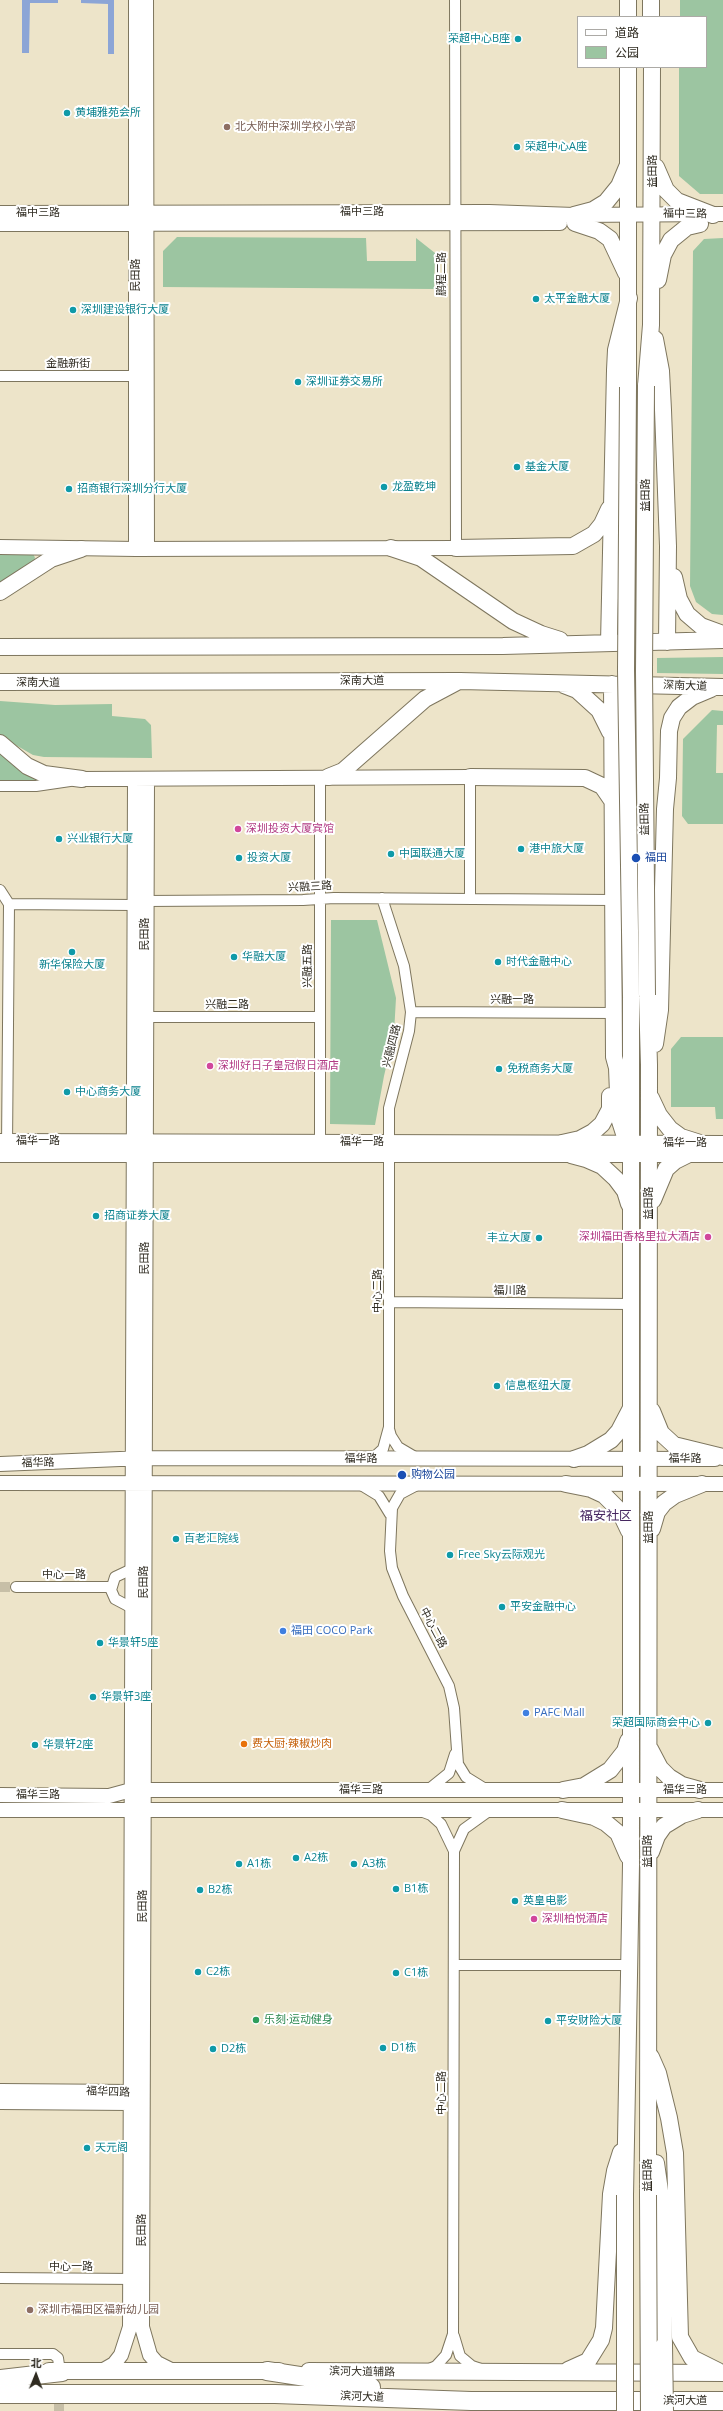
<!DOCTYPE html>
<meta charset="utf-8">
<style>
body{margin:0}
#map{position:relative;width:723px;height:2411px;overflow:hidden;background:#ede4c9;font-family:"Open Sans","Noto Sans SC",sans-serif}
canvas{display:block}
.legend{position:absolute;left:577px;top:16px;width:130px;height:52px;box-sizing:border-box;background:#fff;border:1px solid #acaaa6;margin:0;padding:5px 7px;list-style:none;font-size:12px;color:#2f2b21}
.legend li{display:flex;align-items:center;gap:8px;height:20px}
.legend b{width:20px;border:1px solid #acaaa6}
.north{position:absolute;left:16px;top:2355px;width:40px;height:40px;-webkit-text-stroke:3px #fff;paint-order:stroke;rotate:1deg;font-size:11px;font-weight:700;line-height:16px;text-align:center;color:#2f2b21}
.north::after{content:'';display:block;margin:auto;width:14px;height:18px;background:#2f2b21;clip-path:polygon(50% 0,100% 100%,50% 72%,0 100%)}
</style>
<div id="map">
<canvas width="723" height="2411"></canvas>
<ul class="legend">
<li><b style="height:5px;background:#fff"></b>道路</li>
<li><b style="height:11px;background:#9cc5a1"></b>公园</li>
</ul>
<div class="north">北</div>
</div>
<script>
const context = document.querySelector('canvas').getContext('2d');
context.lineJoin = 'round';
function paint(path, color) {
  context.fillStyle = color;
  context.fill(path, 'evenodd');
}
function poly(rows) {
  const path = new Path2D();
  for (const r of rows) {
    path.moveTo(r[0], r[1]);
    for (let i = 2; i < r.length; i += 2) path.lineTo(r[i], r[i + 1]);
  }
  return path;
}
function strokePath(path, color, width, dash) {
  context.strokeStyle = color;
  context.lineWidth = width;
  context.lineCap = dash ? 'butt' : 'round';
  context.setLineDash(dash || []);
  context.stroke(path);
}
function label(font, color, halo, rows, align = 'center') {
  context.font = font + ' "Open Sans","Noto Sans SC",sans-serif';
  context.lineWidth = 4;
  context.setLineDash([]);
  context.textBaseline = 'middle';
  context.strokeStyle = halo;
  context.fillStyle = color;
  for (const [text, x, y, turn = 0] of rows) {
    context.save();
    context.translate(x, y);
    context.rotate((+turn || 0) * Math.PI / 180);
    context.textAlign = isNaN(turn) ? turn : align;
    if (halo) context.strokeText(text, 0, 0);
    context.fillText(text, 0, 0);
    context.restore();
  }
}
paint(poly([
 [680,0,723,0,723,194,700,194,679,176,679,67,706,67,706,17,680,17],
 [177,237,366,238,367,261,416,261,416,238,435,253,434,289,163,287,163,251],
 [723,238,723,615,712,614,696,602,690,586,693,251,704,239],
 [0,552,33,553,35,558,34,561,0,586],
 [723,657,723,674,657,673,657,658],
 [0,701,55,705,112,704,112,716,145,719,151,725,152,758,44,757,33,755,0,736],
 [712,710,723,711,723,725,717,725,716,773,723,773,723,824,688,824,682,816,683,739],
 [0,746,43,780,0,781],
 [331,920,377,920,396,998,394,1033,384,1076,375,1125,330,1124],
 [681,1037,723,1037,723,1119,716,1119,715,1107,671,1107,671,1049]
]), '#9cc5a1');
paint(poly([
 [22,0,58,0,58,3,30,3,29,53,22,53],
 [81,0,114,0,114,54,108,54,108,4,81,3]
]), '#8ca5d6');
strokePath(poly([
 [0,1587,16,1587],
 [59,2411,59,2369]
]), '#c7bfa7', 10, [10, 5]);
const street = poly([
 [455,0,456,548],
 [0,376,136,376],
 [470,777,470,899],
 [0,786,36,786,70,781],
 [0,890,9,904,7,1147],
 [9,904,134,905,145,901,303,900,334,898,613,900],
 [411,1012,614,1013],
 [140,1017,320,1017],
 [320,1149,320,777],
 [390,1302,631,1304],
 [389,1429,391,1436,398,1447,415,1457],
 [372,1459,383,1449,389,1427,389,1108,409,1031,411,1012,404,966,382,898],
 [361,1485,379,1496,390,1514],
 [417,1485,400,1494,392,1508,390,1551,392,1568,403,1596,449,1686,454,1708,458,1764,466,1777,487,1790],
 [16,1587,111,1587],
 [132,1608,115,1599,111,1590,115,1577,132,1569],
 [428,1790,449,1773,455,1754],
 [423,1812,431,1815,441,1824,454,1851],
 [454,1965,630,1965],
 [0,2278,136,2279],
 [454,2336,460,2356,472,2366,481,2369],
 [0,2354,53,2354,58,2358,59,2365],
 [427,2370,436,2366,446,2355,453,2334,454,1851,464,1829,489,1811]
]);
const secondary = poly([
 [146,0,147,549],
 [0,213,489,212,574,215,723,214],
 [0,224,560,223],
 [0,547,136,549,456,548],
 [136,549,136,0],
 [82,779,470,777],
 [147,779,142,2327,150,2355,157,2363,173,2371],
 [0,1141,723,1143],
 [0,1155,723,1155],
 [0,1464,144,1458,715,1459],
 [0,1483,723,1484],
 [0,1795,109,1796,131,1790,723,1790],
 [0,1810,723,1810],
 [0,2091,131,2092,139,2095],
 [0,2102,130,2103,139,2099],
 [100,2372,114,2364,121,2355,130,2327,135,779]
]);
const primary = poly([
 [651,0,651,17],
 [628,17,628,0],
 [656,167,666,190,677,201,713,215],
 [574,215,593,210,606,202,619,186,627,167],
 [575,223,599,231,610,239,626,273],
 [658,280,663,255,671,240,687,227,700,224],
 [655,339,661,371,663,410,668,546,667,642],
 [646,386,651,325,652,67],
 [628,387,628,67],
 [391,548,421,558,513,621,541,634,560,640],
 [456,548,573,546,594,534,602,524,609,509],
 [674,577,679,599,687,614,701,626,723,634],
 [0,592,51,559,81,549],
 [609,643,615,370,616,350,629,298],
 [0,647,503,646,723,640],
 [0,682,460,681,723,687],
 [612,684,614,1057,617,1068,619,1118,627,1143],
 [564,685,577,690,599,710,610,732],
 [0,743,27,766,44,774,82,779],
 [328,777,343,771,425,699,457,682],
 [470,777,585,778,602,786,613,802],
 [647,995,649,1065,648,2195],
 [655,1044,660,1010,665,809,668,778,669,731,672,718,679,707,692,697,711,689],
 [651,1098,659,1115,670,1129,681,1137,700,1143],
 [562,1143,580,1139,593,1132,602,1124,610,1109,610,1096],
 [571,1155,586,1159,602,1166,616,1179,625,1191,629,1204],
 [653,1200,666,1169,675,1161,687,1155],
 [652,1411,661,1433,674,1445,723,1457],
 [574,1459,588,1454,611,1440,619,1431,630,1410],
 [566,1484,591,1489,604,1495,619,1510,629,1531],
 [652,1529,657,1512,664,1503,675,1495,702,1484],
 [650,1749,660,1768,669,1777,682,1785,700,1790],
 [563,1790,584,1786,610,1770,625,1751,628,1741],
 [562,1810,594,1817,606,1823,618,1833,628,1856],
 [651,1852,657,1836,664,1826,682,1815,698,1810],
 [651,2057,658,2073,669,2118,675,2153,680,2337,692,2358,718,2371],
 [656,2163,661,2198,664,2345],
 [625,2195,631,1865,631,997],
 [568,2370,588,2361,601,2340,604,2328,611,2194,615,2171,621,2152],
 [49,2371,279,2371],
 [309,2371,723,2373]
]);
const highway = poly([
 [267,2371,371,2387],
 [0,2379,62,2372],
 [0,2394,275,2394,471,2401,723,2401]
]);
strokePath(street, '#7e765e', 12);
strokePath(secondary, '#7e765e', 16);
strokePath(primary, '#7e765e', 18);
strokePath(highway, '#7e765e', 20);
strokePath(street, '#fff', 10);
strokePath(secondary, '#fff', 14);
strokePath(primary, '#fff', 16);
strokePath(highway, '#fff', 18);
const primaryBridge = poly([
 [646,386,644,671,647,995],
 [628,387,626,670,631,997],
 [625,2195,625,2411],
 [648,2195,649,2411],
 [664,2345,665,2411]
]);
strokePath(primaryBridge, '#7e765e', 18, []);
strokePath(primaryBridge, '#fff', 16);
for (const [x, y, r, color] of [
 [518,39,4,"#0f9aa8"],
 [67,113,4,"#0f9aa8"],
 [227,127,4,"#8d6e63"],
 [517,147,4,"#0f9aa8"],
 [536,299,4,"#0f9aa8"],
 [73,310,4,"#0f9aa8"],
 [298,382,4,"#0f9aa8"],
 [517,467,4,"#0f9aa8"],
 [384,487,4,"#0f9aa8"],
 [69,489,4,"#0f9aa8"],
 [238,829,4,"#d1479c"],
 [59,839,4,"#0f9aa8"],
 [521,849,4,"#0f9aa8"],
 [391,854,4,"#0f9aa8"],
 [239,858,4,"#0f9aa8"],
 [636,858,5,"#1a4fb4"],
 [72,952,4,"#0f9aa8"],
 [234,957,4,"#0f9aa8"],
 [498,962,4,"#0f9aa8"],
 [210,1066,4,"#d1479c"],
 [499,1069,4,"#0f9aa8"],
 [67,1092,4,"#0f9aa8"],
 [96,1216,4,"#0f9aa8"],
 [708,1237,4,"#d1479c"],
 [539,1238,4,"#0f9aa8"],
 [497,1386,4,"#0f9aa8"],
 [402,1475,5,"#1a4fb4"],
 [176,1539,4,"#0f9aa8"],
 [450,1555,4,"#0f9aa8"],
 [502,1607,4,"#0f9aa8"],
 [283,1631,4,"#3f7fe0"],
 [100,1643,4,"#0f9aa8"],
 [93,1697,4,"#0f9aa8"],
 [526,1713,4,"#3f7fe0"],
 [708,1723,4,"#0f9aa8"],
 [244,1744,4,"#e8710a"],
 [35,1745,4,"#0f9aa8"],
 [296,1858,4,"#0f9aa8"],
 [239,1864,4,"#0f9aa8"],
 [354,1864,4,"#0f9aa8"],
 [396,1889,4,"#0f9aa8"],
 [200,1890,4,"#0f9aa8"],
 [515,1901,4,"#0f9aa8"],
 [534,1919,4,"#d1479c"],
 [198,1972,4,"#0f9aa8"],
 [396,1973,4,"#0f9aa8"],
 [256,2020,4,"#2e9e5b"],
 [548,2021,4,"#0f9aa8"],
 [383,2048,4,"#0f9aa8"],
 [213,2049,4,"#0f9aa8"],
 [87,2148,4,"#0f9aa8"],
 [30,2310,4,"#8d6e63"]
]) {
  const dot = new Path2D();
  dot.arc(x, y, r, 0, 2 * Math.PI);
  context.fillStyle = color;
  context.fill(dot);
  strokePath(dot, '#fff', 1.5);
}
label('11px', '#0d838f', '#fff', [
 ["荣超中心B座",510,39,"right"],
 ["黄埔雅苑会所",75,113],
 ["荣超中心A座",525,147],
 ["太平金融大厦",544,299],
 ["深圳建设银行大厦",81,310],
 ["深圳证券交易所",306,382],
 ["基金大厦",525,467],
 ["龙盈乾坤",392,487],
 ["招商银行深圳分行大厦",77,489],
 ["兴业银行大厦",67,839],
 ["港中旅大厦",529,849],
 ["中国联通大厦",399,854],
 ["投资大厦",247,858],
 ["华融大厦",242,957],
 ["时代金融中心",506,962],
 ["新华保险大厦",72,965,"center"],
 ["免税商务大厦",507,1069],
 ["中心商务大厦",75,1092],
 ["招商证券大厦",104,1216],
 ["丰立大厦",531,1238,"right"],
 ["信息枢纽大厦",505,1386],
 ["百老汇院线",184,1539],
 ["Free Sky云际观光",458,1555],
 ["平安金融中心",510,1607],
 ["华景轩5座",108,1643],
 ["华景轩3座",101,1697],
 ["荣超国际商会中心",700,1723,"right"],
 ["华景轩2座",43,1745],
 ["A2栋",304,1858],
 ["A1栋",247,1864],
 ["A3栋",362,1864],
 ["B1栋",404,1889],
 ["B2栋",208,1890],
 ["英皇电影",523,1901],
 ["C2栋",206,1972],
 ["C1栋",404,1973],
 ["平安财险大厦",556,2021],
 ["D1栋",391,2048],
 ["D2栋",221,2049],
 ["天元阁",95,2148]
], 'left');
label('11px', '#785e54', '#fff', [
 ["北大附中深圳学校小学部",235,127],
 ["深圳市福田区福新幼儿园",38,2310]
], 'left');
label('11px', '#2f2b21', '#fff', [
 ["益田路",653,171,-90],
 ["福中三路",362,212],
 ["福中三路",38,213],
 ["福中三路",685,214,1],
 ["鹏程二路",442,274,-90],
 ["民田路",136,275,-90],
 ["金融新街",68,364],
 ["益田路",646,495,-90],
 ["深南大道",362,681],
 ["深南大道",38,683,1],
 ["深南大道",685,686,2],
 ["益田路",645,819,-91],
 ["兴融三路",310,887,-3],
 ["民田路",145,934,-90],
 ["兴融五路",308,966,-90],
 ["兴融一路",512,1000],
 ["兴融二路",227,1005],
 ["兴融四路",392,1046,-76],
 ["福华一路",38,1141],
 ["福华一路",362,1142],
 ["福华一路",685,1143],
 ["益田路",649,1203,-90],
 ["民田路",145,1258,-90],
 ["中心二路",378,1291,-90],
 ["福川路",510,1291],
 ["福华路",361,1459],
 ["福华路",685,1459],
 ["福华路",38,1463,-1],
 ["益田路",649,1527,-90],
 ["中心一路",64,1575],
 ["民田路",144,1582,-90],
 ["中心二路",433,1628,62],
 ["福华三路",361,1790],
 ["福华三路",685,1790],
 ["福华三路",38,1795],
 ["益田路",648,1851,-90],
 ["民田路",143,1906,-90],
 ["福华四路",108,2092,2],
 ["中心二路",442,2093,-90],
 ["益田路",648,2175,-90],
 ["民田路",142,2230,-90],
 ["中心一路",71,2267],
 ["滨河大道辅路",362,2372,1],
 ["滨河大道",362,2397,2],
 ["滨河大道",685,2401]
]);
label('11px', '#b23c85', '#fff', [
 ["深圳投资大厦宾馆",246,829],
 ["深圳好日子皇冠假日酒店",218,1066],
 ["深圳福田香格里拉大酒店",700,1237,"right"],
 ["深圳柏悦酒店",542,1919]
], 'left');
label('11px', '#164399', '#fff', [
 ["福田",645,858],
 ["购物公园",411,1475]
], 'left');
label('11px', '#366cbe', '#fff', [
 ["福田 COCO Park",291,1631],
 ["PAFC Mall",534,1713]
], 'left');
label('11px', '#c56008', '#fff', [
 ["费大厨·辣椒炒肉",252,1744]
], 'left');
label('11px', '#27864d', '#fff', [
 ["乐刻·运动健身",264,2020]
], 'left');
label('13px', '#462760', '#fff', [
 ["福安社区",606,1516]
]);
</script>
